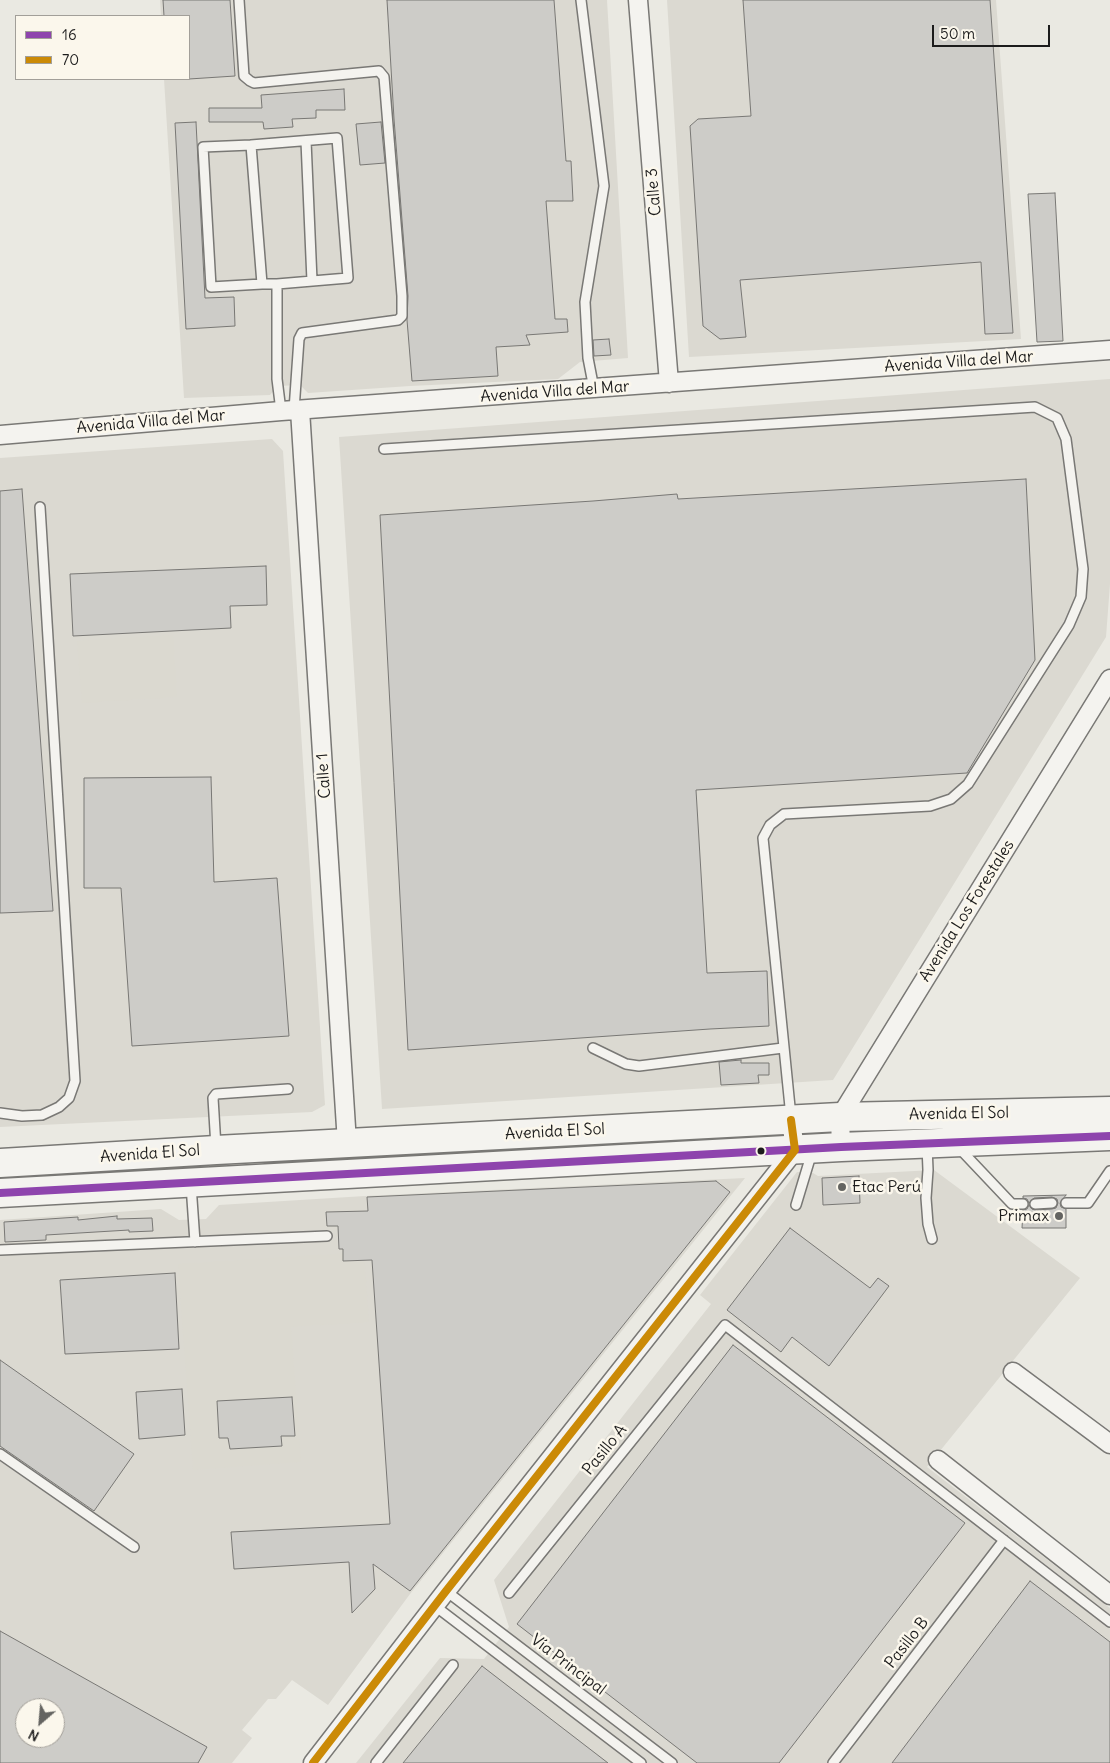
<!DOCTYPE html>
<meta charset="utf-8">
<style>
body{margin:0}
#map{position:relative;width:1110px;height:1763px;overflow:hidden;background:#eae9e2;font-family:Delius,sans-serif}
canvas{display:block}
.legend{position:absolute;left:15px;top:15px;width:175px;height:65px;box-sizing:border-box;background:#fbf7ec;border:1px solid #a29f99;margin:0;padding:6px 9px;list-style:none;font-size:15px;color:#1c1c1c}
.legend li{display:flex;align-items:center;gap:10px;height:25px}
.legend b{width:25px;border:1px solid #a29f99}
.north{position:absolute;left:15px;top:1698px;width:50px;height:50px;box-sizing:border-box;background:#fbf7ec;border:1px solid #a29f99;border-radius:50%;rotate:207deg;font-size:14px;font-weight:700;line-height:20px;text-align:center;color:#1c1c1c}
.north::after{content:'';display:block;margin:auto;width:18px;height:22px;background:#646461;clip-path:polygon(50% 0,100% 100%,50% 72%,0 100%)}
.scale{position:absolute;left:932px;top:25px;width:118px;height:22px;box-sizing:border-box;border:2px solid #1c1c1c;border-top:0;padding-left:6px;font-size:15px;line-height:18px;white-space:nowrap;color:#1c1c1c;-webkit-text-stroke:4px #fbf7ec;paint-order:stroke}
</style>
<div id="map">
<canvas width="1110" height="1763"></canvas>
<ul class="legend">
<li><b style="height:6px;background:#8e44ad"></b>16</li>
<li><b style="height:6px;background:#cb8a06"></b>70</li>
</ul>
<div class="north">N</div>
<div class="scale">50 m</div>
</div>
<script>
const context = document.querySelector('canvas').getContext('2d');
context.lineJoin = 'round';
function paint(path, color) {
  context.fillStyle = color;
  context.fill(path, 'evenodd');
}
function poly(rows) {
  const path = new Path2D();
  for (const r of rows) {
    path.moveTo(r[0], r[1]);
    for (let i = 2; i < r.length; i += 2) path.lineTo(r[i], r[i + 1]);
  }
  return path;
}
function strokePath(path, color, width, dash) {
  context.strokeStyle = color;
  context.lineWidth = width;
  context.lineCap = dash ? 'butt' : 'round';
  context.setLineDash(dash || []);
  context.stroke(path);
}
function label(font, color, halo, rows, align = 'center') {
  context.font = font + ' Delius,sans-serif';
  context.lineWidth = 5;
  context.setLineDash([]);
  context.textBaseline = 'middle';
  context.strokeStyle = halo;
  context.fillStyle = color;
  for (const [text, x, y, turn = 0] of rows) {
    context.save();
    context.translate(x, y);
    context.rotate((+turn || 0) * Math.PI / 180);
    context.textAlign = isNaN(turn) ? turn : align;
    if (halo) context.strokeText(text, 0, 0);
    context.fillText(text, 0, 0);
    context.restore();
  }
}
paint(poly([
 [160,0,607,0,628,358,580,362,558,379,410,386,308,393,300,385,278,386,270,395,184,398,164,79,189,79,189,16,161,16],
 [667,0,996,0,1021,339,689,357],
 [1110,379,1110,584,1106,637,833,1080,382,1109,339,437],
 [272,439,283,451,325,1105,312,1112,0,1127,0,458],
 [934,1170,1080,1278,927,1467,1110,1608,1110,1763,356,1763,440,1658,484,1659,509,1627,494,1580,711,1304,700,1295,797,1172,813,1173,818,1176],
 [745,1178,410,1594,328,1705,292,1680,276,1699,268,1699,242,1730,252,1738,232,1763,0,1763,0,1220,161,1209,179,1220,206,1219,219,1205,365,1196],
 [25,1708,55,1708,55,1738,25,1738]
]), '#dbd9d1');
paint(poly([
 [173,635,177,697,82,703,77,641],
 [778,1131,778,1135,775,1138,0,1186,0,1175],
 [364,1252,369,1322,291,1327,301,1462,193,1470,178,1264]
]), '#dbd9d0');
const building = poly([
 [163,0,230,0,235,76,189,79,189,16,164,16,163,0],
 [387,0,554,0,566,161,571,161,573,201,546,201,555,319,567,319,568,332,526,335,530,345,496,347,498,376,412,381,407,320,408,296,394,119,387,0],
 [743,0,990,0,1013,333,985,334,981,262,740,280,746,337,720,339,703,326,690,126,698,119,751,116,743,0],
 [344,89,345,110,316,110,316,118,292,119,293,127,264,129,263,122,209,122,209,108,262,108,261,95,344,89],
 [196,122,205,298,234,297,235,326,186,329,175,123,196,122],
 [381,122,385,163,360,165,356,124,381,122],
 [1055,193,1063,341,1037,342,1028,194,1055,193],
 [609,339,611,355,594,356,593,340,609,339],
 [1026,479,1035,660,967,773,696,790,707,973,767,971,769,1026,710,1029,408,1050,380,515,593,501,677,494,678,499,1026,479],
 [22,489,53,911,0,913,0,491,22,489],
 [266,566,267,605,230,606,231,628,73,636,70,574,266,566],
 [211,777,214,882,277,878,289,1036,132,1046,121,888,84,888,84,778,211,777],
 [741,1060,741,1063,769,1063,769,1075,758,1075,759,1083,721,1085,719,1062,741,1060],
 [859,1176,860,1203,823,1205,822,1178,859,1176],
 [716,1181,730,1192,410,1591,373,1564,375,1589,352,1613,349,1562,234,1569,231,1532,390,1524,372,1260,343,1261,343,1249,339,1249,338,1226,327,1226,326,1212,368,1211,367,1197,716,1181],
 [1066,1195,1060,1203,1061,1207,1066,1209,1066,1228,1022,1228,1023,1210,1027,1209,1029,1205,1032,1209,1035,1210,1052,1209,1056,1208,1058,1203,1057,1199,1052,1197,1034,1198,1029,1203,1027,1199,1023,1198,1023,1196,1066,1195],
 [117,1216,117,1219,152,1218,153,1231,129,1232,129,1230,46,1235,46,1240,5,1242,4,1222,78,1217,78,1220,117,1216],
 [790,1228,870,1288,878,1278,889,1286,829,1366,792,1337,781,1352,727,1310,790,1228],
 [175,1273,179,1349,65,1354,60,1280,175,1273],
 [733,1345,965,1523,779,1763,697,1763,517,1624,733,1345],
 [0,1360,134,1454,94,1511,0,1446,0,1360],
 [182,1389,185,1435,139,1439,136,1392,182,1389],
 [292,1397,295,1436,281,1436,282,1446,230,1449,228,1438,219,1438,217,1401,292,1397],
 [1030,1581,1110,1642,1110,1763,892,1763,1030,1581],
 [0,1631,207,1747,198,1763,0,1763,0,1631],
 [25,1708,55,1708,55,1738,25,1738,25,1708],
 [482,1666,608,1763,403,1763,482,1666]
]);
paint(building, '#cdccc8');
strokePath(building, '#797875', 1);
const lane = poly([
 [239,0,244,76,250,81,254,83,379,71,384,77,402,296,402,316,398,320,302,333,299,339,294,410],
 [581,0,604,186,585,302,588,358,594,389],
 [306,141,312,281],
 [251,145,203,147,211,287,262,284,277,284,348,278,337,138,251,145,262,284],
 [277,284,277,379,281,411],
 [384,449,1035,407,1057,418,1066,439,1083,569,1081,597,1069,625,968,784,951,799,930,806,784,814,770,825,763,838,791,1117],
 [593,1048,626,1064,639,1066,783,1048],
 [0,1113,22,1116,42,1115,59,1107,69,1098,75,1081,40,507],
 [927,1146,928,1170,926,1198,928,1224,932,1239],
 [216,1147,213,1098,216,1094,288,1089],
 [959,1148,1012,1204,1023,1204],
 [191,1185,195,1242],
 [1066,1203,1088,1203,1110,1171],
 [1035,1204,1052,1203],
 [796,1205,812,1152],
 [0,1250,327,1236],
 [0,1454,134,1547],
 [446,1591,672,1763],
 [509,1593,725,1325,1110,1622],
 [435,1606,641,1763],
 [376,1763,453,1665],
 [833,1763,1004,1540]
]);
const street = poly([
 [638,0,669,383],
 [300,410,347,1143],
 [0,435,281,411,1110,350],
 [841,1147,840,1117,1110,679],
 [1013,1372,1110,1444],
 [938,1460,1110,1595],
 [313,1763,446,1591,795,1150,791,1120]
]);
const primary = poly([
 [0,1163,216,1150,840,1117,1110,1111],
 [0,1193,841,1147,1110,1136]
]);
strokePath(lane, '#797875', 12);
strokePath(street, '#797875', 21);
strokePath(primary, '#797875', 31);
strokePath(lane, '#f4f3ef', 9);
strokePath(street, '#f4f3ef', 18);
strokePath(primary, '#f4f3ef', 28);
strokePath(poly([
 [0,1193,841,1147,1110,1136]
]), '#8e44ad', 8);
strokePath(poly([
 [313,1763,446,1591,795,1150,791,1120]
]), '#cb8a06', 8);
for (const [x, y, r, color] of [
 [761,1151,4.5,"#1c1c1c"],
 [842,1187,5,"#646461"],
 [1059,1216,5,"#646461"]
]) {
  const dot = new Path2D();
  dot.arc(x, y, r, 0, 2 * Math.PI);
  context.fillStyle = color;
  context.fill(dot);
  strokePath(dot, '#fbf7ec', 2);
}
label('16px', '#1c1c1c', '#fbf7ec', [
 ["Calle 3",654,192,-95],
 ["Avenida Villa del Mar",959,362,-4],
 ["Avenida Villa del Mar",555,392,-4],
 ["Avenida Villa del Mar",151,422,-5],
 ["Calle 1",324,776,-94],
 ["Avenida Los Forestales",967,911,-58],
 ["Avenida El Sol",959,1114,-1],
 ["Avenida El Sol",555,1132,-3],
 ["Avenida El Sol",150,1154,-4],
 ["Pasillo A",605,1450,-51],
 ["Pasillo B",907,1643,-52],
 ["Vía Principal",568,1665,37]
]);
label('16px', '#1c1c1c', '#fbf7ec', [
 ["Etac Perú",852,1187],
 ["Primax",1049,1216,"right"]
], 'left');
</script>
